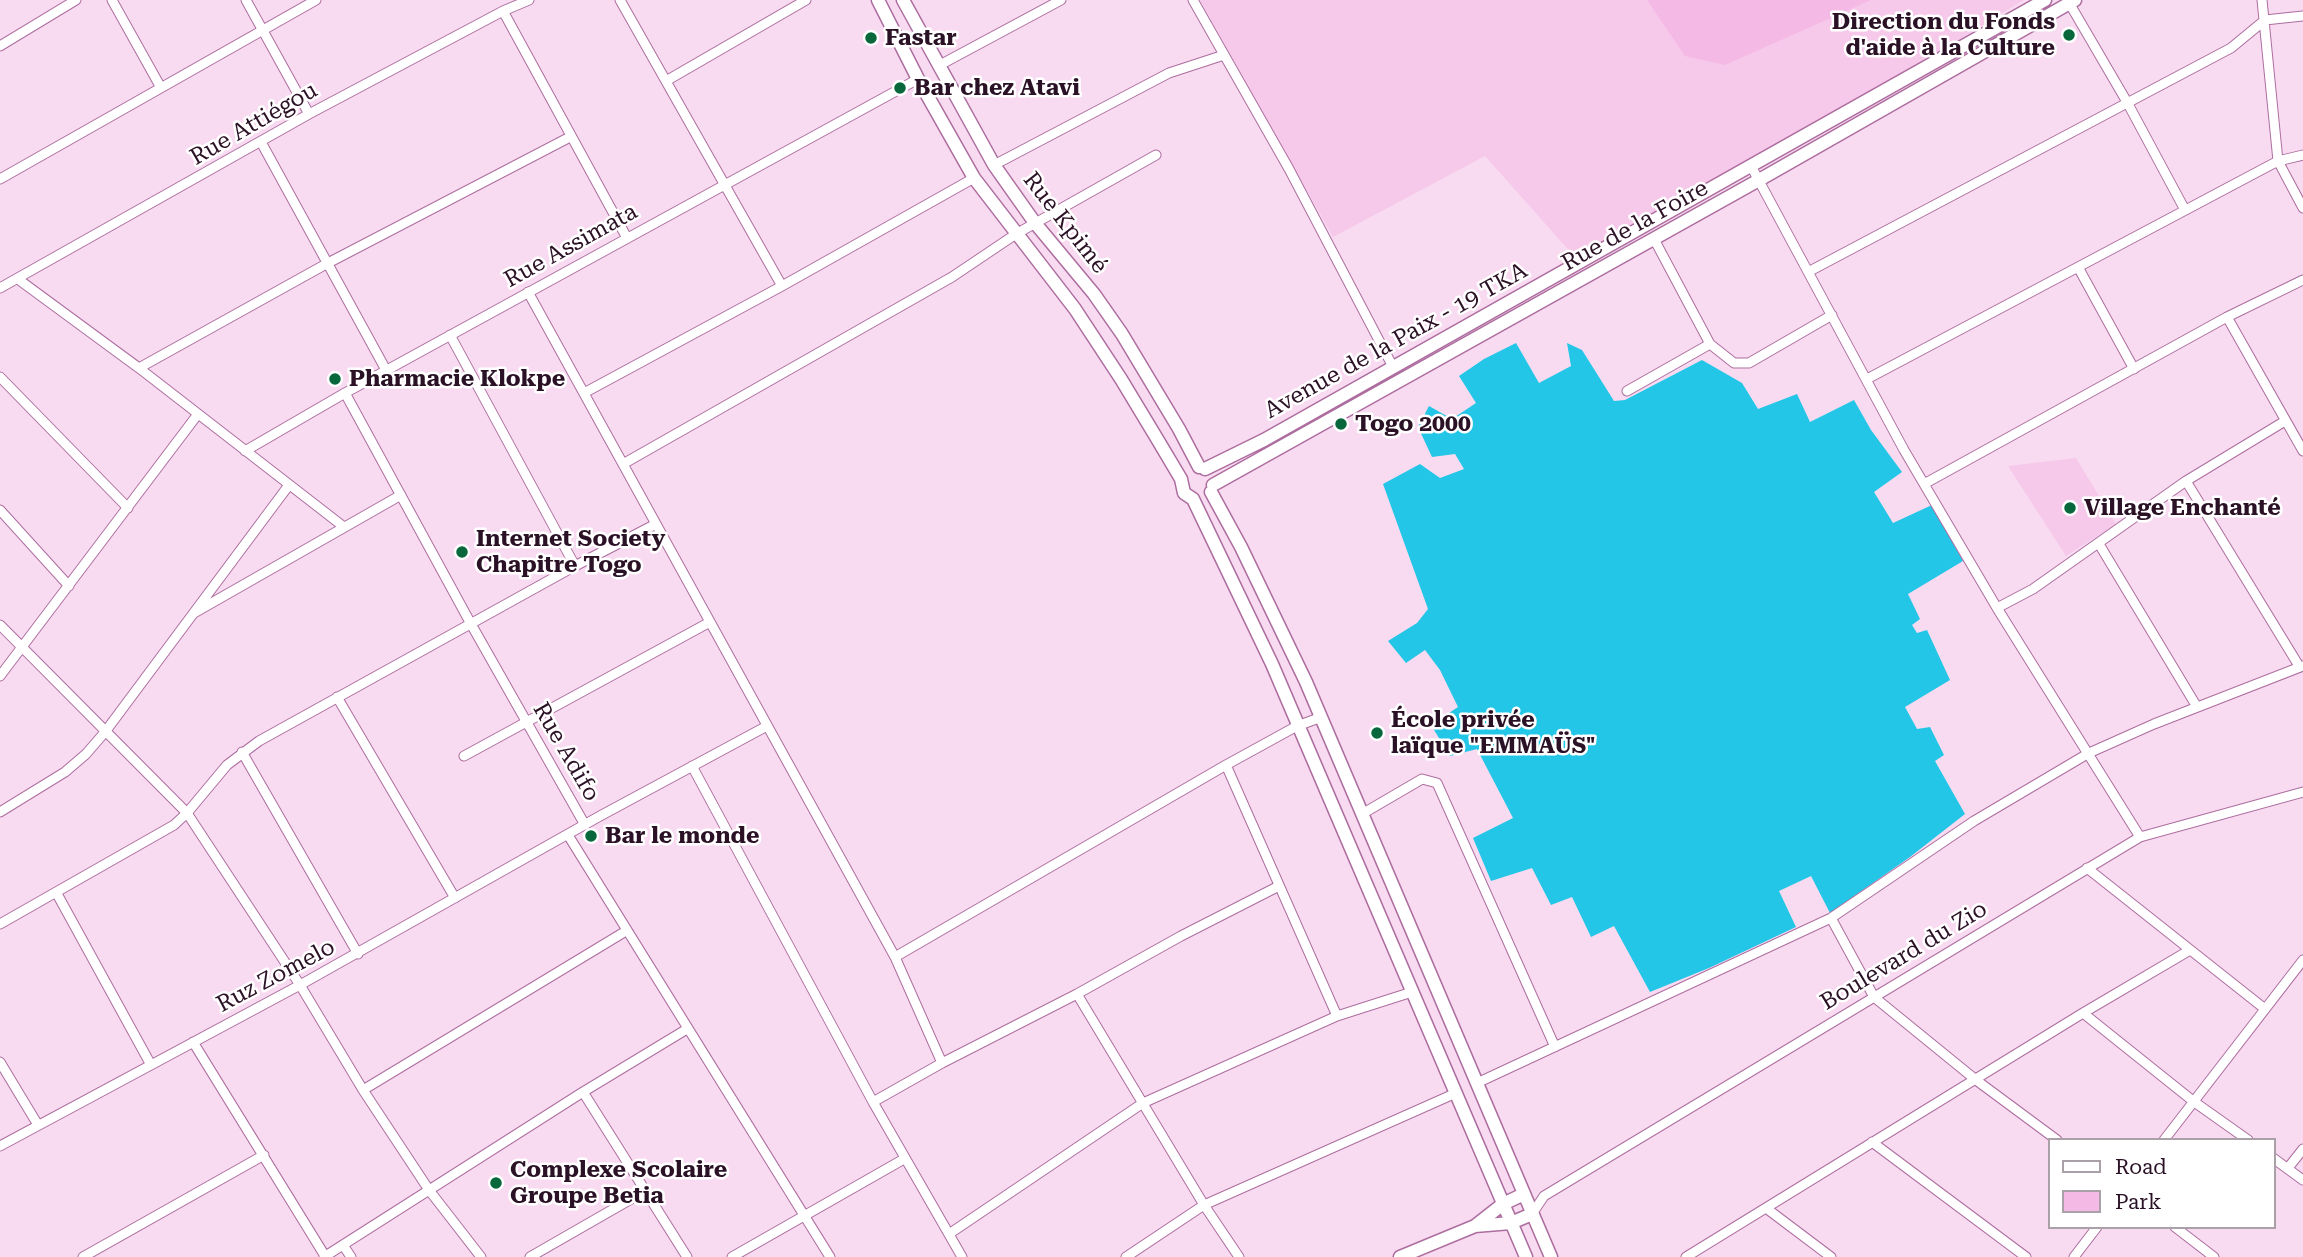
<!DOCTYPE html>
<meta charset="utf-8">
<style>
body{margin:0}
#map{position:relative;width:2303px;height:1257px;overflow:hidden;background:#f8dbf1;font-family:"Roboto Serif",serif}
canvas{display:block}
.legend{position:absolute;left:2048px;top:1138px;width:228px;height:91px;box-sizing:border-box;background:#fff;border:2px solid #aaa0a8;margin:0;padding:9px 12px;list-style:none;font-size:21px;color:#2b1125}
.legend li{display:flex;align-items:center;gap:14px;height:35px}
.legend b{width:35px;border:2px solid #aaa0a8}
</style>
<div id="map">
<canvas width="2303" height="1257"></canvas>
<ul class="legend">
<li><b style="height:9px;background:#fff"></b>Road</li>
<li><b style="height:19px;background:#f5b9e6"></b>Park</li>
</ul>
</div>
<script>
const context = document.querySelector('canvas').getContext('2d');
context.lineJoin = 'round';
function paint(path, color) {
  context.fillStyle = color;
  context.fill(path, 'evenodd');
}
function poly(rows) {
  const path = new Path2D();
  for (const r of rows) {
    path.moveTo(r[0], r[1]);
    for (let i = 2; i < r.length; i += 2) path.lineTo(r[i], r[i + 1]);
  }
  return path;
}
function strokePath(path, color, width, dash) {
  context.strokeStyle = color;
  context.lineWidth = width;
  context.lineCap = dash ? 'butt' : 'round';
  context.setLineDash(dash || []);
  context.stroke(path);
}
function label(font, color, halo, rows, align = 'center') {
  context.font = font + ' "Roboto Serif",serif';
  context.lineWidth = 5;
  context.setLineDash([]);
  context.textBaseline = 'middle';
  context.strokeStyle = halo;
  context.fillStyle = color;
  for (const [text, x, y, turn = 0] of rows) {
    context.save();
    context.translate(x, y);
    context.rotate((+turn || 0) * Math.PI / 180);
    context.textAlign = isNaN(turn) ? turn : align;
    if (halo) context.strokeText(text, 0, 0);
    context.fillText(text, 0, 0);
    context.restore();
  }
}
paint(poly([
 [1200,0,2024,0,1898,77,1574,256,1485,156,1333,237],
 [2076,458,2116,524,2066,556,2008,466]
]), '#f6c8ea');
paint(poly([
 [1647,0,1871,0,1725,65,1685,56]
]), '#f5b9e6');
paint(poly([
 [1516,343,1539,383,1571,366,1567,343,1582,350,1614,401,1625,400,1702,360,1742,383,1758,409,1797,394,1810,422,1854,400,1871,430,1902,472,1874,492,1893,523,1932,505,1963,561,1908,594,1920,619,1912,625,1917,633,1927,630,1950,680,1905,707,1917,729,1930,727,1944,755,1935,761,1965,814,1910,857,1830,913,1811,876,1779,891,1796,927,1709,968,1650,992,1614,926,1591,937,1572,897,1551,905,1532,868,1491,881,1473,838,1513,818,1477,749,1450,756,1431,725,1458,707,1440,670,1425,650,1406,663,1388,641,1417,623,1428,609,1383,484,1420,464,1440,478,1464,469,1455,454,1432,457,1418,427,1429,406,1452,419,1476,403,1459,376,1484,359]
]), '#23c6e6');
const street = poly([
 [112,0,160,86],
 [246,0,309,114],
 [620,0,782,286],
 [1193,0,1289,169,1393,367],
 [2262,0,2278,161,2303,208],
 [2068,1,2127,102,2185,210],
 [503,11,627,238],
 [2265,20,2303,16],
 [0,46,76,0],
 [938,66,1061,0],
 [666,81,806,0],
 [261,142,386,370],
 [994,165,1169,73,1224,55],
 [1751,166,1904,450,1997,608,2140,837],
 [0,179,316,0],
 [1654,239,1710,344,1734,363,1749,363,1832,315],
 [2078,267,2134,369],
 [1808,272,2231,48,2265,20],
 [18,279,139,368,344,527],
 [0,288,309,114,503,11,529,0],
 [528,292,895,957,942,1063],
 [2227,317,2303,451],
 [450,335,575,566],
 [139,368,328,263,570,137],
 [0,377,128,508],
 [1867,379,2278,161,2303,155],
 [1627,391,1710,344],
 [345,393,471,624,585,825],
 [584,393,782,286,974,178],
 [245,451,345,393,918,79],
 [623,464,952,277,1016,234,1156,155],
 [2186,481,2299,666],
 [1924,484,2227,317,2303,280],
 [0,510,69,586],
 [2099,544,2197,707],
 [1997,608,2033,589,2186,481,2285,421],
 [194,613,401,495],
 [0,625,187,813,300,985,363,1090,429,1190,481,1257],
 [0,676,198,414],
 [337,697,455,898],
 [242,752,358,954],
 [464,756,710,622],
 [1226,765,1337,1016],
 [692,766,873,1102,962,1257],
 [0,812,65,772,86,754,105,732,289,485],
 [1362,814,1422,779,1437,783,1555,1047],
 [568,835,830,1257],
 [2087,868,2265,1009],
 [56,892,151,1065],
 [1831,918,1874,997,1976,1080,2057,1140],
 [0,924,174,825,187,813,227,765,259,741,575,566,656,524],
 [895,957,1226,765,1297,726,1319,718],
 [1077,994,1204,1205,1239,1257],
 [2083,1013,2193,1101,2248,1140],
 [193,1042,325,1256],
 [0,1062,38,1125],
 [1477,1083,1831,918,1974,821,2089,753,2154,724,2303,666],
 [363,1090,626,931],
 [583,1092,687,1257],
 [873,1102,942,1063,1077,994,1181,936,1279,886],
 [2164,1140,2303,960],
 [1872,1142,2026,1257],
 [0,1146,300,985,600,816,767,726],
 [2273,1158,2303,1180],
 [2288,1168,2303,1149],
 [1766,1208,1831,1257],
 [1532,1214,1544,1196,2140,837,2303,792],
 [2175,1227,2214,1257],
 [949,1234,1143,1103,1337,1016,1412,992],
 [343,1245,351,1257],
 [83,1257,264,1155],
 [324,1257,583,1092,687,1029],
 [530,1257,645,1191],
 [732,1257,904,1159],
 [1126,1257,1204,1205,1456,1093],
 [1686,1257,2083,1013,2190,950],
 [2074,1257,2097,1227]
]);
const secondary = poly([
 [878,0,918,79,974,178,1075,309,1121,379,1159,442,1181,479,1184,493,1193,499,1272,664,1526,1257],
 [903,0,994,165,1035,223,1094,294,1122,334,1179,429,1199,467],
 [1205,469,1264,440,2045,0],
 [1213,485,1759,180,2075,0],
 [1211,492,1241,547,1306,682,1551,1257],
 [1475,1226,1511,1223,1532,1214],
 [1400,1257,1475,1226,1503,1204,1524,1194]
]);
strokePath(street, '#ad6d9f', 11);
strokePath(secondary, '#ad6d9f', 15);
strokePath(street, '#fff', 9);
strokePath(secondary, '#fff', 12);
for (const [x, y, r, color] of [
 [2069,35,7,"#08673b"],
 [871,38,7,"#08673b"],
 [900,88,7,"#08673b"],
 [335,379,7,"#08673b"],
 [1341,424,7,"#08673b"],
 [2070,508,7,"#08673b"],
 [462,552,7,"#08673b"],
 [1377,733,7,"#08673b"],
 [591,836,7,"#08673b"],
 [496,1183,7,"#08673b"]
]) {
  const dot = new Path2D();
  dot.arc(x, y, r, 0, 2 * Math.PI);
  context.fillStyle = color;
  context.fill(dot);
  strokePath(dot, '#fff', 2.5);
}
label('bold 23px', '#2b1125', '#fff', [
 ["Direction du Fonds",2055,22,"right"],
 ["d'aide à la Culture",2055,48,"right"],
 ["Fastar",885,38],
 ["Bar chez Atavi",914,88],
 ["Pharmacie Klokpe",349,379],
 ["Togo 2000",1355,424],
 ["Village Enchanté",2084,508],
 ["Internet Society",476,539],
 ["Chapitre Togo",476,565],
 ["École privée",1391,720],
 ["laïque \"EMMAÜS\"",1391,746],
 ["Bar le monde",605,836],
 ["Complexe Scolaire",510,1170],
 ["Groupe Betia",510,1196]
], 'left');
label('23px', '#2b1125', '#fff', [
 ["Rue Attiégou",254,124,-30],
 ["Rue Kpimé",1065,223,52],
 ["Rue de la Foire",1635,226,-29],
 ["Rue Assimata",571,246,-29],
 ["Avenue de la Paix - 19 TKA",1396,341,-29],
 ["Rue Adifo",566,752,60],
 ["Boulevard du Zio",1904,956,-31],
 ["Ruz Zomelo",276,976,-28]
]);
</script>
